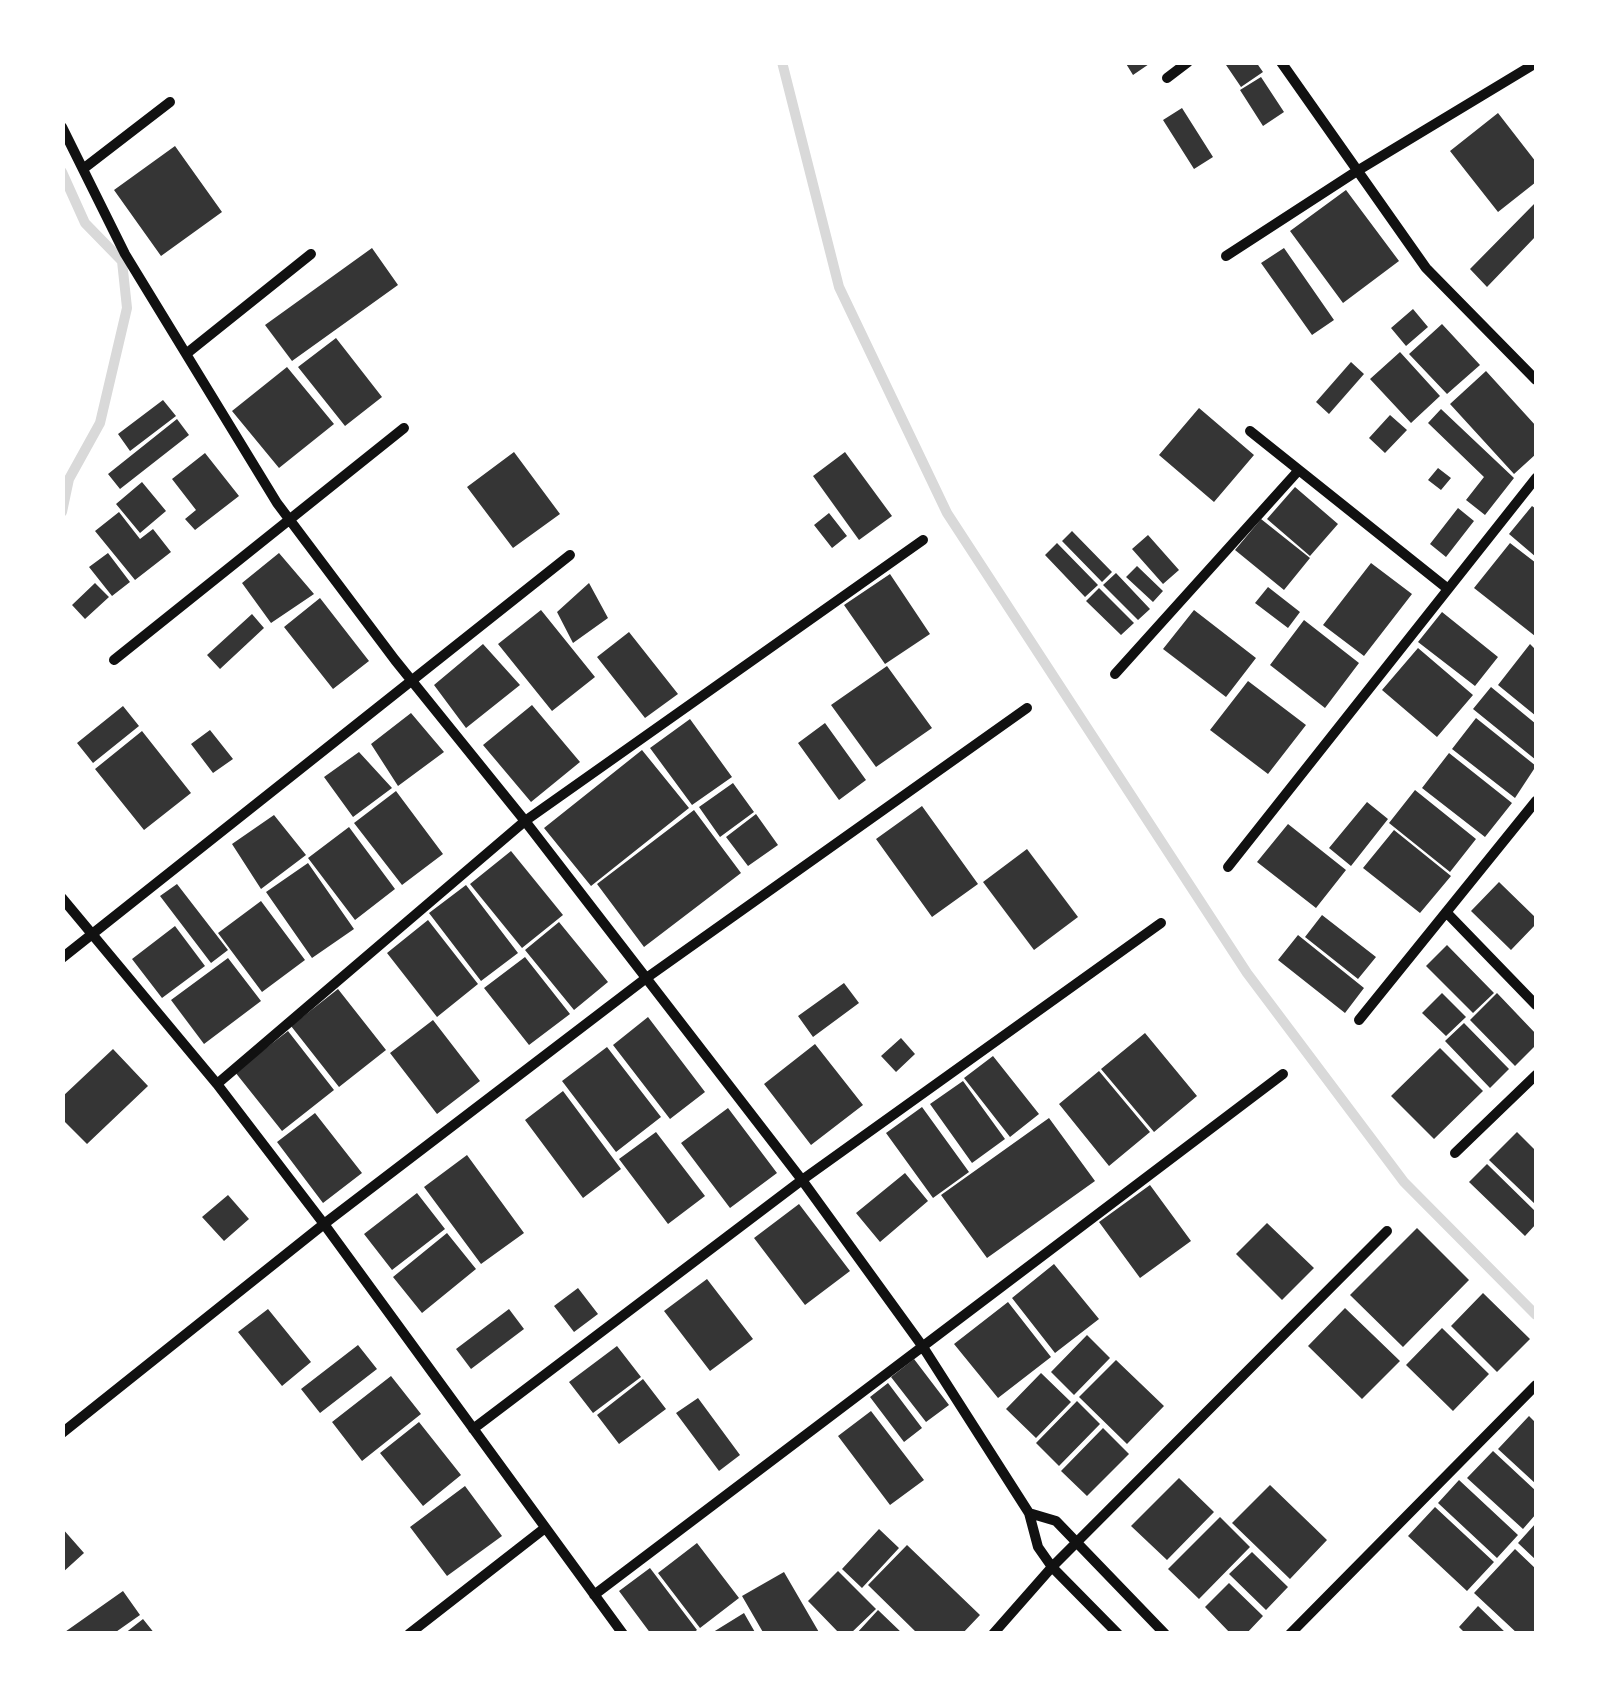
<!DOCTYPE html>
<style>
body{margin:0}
#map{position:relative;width:1599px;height:1696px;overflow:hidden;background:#fff;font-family:"Varela Round",sans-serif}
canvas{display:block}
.frame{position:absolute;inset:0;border:65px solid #fff;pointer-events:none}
</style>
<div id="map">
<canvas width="1599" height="1696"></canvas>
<div class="frame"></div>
</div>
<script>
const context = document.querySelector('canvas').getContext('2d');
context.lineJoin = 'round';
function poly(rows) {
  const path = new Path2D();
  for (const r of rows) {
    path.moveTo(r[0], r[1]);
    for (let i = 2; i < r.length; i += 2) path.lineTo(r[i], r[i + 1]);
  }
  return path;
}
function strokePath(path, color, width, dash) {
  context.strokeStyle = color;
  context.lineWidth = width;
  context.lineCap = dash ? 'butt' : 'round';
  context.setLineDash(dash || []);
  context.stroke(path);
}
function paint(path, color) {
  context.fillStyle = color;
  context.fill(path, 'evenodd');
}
strokePath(poly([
 [782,62,839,287,947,513,1247,973,1404,1182,1536,1315],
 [62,172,85,223,122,261,127,308,100,423,69,479,62,512]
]), '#d9d9d9', 10);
paint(poly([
 [1125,62,1152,62,1133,75],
 [1224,62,1256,62,1263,72,1241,87],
 [1261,77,1284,112,1263,126,1240,90],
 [1182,108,1213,157,1194,169,1163,120],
 [1498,113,1536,162,1536,182,1498,212,1450,151],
 [175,146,222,212,161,256,114,190],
 [1346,190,1399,261,1343,303,1290,231],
 [1536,202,1536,236,1487,287,1470,269],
 [372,248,398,285,292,361,265,325],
 [1284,248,1334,320,1312,335,1261,263],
 [1413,309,1428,327,1406,346,1391,328],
 [1442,324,1480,365,1447,394,1409,354],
 [336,338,382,397,345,426,298,367],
 [1400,352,1440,396,1411,423,1370,379],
 [1351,362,1364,374,1329,414,1316,402],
 [287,367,334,424,279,468,232,411],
 [1486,371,1536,426,1536,454,1514,474,1450,404],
 [163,400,176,416,130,451,118,434],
 [1199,408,1254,455,1214,502,1159,455],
 [1441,409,1514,478,1485,515,1466,500,1484,477,1428,423],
 [1390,415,1407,430,1385,453,1369,438],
 [177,419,189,435,120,489,108,474],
 [514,452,560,514,513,548,467,487],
 [845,452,892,516,859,540,813,476],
 [205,453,239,496,195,530,185,519,196,510,172,479],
 [1438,468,1451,478,1441,490,1428,480],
 [142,482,166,511,140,533,116,504],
 [1295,487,1338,524,1310,556,1267,519],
 [1532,506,1536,509,1536,557,1509,534],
 [1458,508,1474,521,1446,557,1430,544],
 [119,512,140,539,153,529,171,552,135,580,95,531],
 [829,513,847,536,832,548,814,525],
 [1261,519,1310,558,1284,590,1235,550],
 [1072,531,1112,572,1102,582,1062,541],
 [1148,535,1179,570,1163,584,1132,549],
 [1057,543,1098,585,1085,597,1045,555],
 [1510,543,1536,563,1535,636,1474,588],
 [108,553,130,582,112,596,89,567],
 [279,553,314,594,271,623,242,583],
 [1371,563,1412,594,1364,656,1323,625],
 [1137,566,1163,591,1153,602,1126,577],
 [1116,573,1150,609,1138,620,1103,585],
 [890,574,930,634,885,664,844,605],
 [95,583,109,597,85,619,72,605],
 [589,583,608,618,573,643,557,612],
 [1268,587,1300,612,1288,628,1255,603],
 [1099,588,1134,623,1121,635,1086,601],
 [320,598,369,661,333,689,284,627],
 [541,610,595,677,552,711,498,644],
 [1194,610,1256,658,1226,697,1163,649],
 [1442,612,1498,657,1475,686,1418,642],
 [252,614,264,628,220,669,207,655],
 [1304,620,1359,663,1325,708,1270,665],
 [629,632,678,694,645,718,597,657],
 [483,644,520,685,466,728,434,685],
 [1530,644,1536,650,1536,716,1498,685],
 [1418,648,1473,695,1437,737,1382,690],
 [887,666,932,728,876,767,831,705],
 [1248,681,1306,725,1268,774,1210,730],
 [1491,687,1536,724,1536,760,1473,709],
 [532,705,580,762,531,802,483,745],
 [123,706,139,726,93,763,77,743],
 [411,713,444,752,398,786,371,744],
 [1476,718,1536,766,1515,798,1452,749],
 [690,719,732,777,692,805,650,748],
 [825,723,866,780,839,800,798,743],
 [210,730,233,759,213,773,191,744],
 [142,731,191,793,144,830,95,769],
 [642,750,689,808,591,886,544,828],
 [359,752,392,788,353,817,324,777],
 [1449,753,1512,803,1485,837,1422,788],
 [733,783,754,812,720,837,699,807],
 [1415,790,1476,839,1450,872,1389,823],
 [396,791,443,854,402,885,354,823],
 [1367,802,1388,819,1351,866,1329,848],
 [922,806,978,884,932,917,876,839],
 [694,810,741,873,644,947,597,884],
 [756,814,778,845,748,866,726,837],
 [274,815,306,855,261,889,232,844],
 [1288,824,1346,870,1316,908,1257,862],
 [349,827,395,889,355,920,308,858],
 [1394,830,1451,876,1420,913,1363,868],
 [1027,849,1078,917,1034,950,983,882],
 [511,851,563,915,522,948,470,884],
 [308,863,354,929,312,958,266,892],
 [1499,882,1536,918,1536,924,1511,950,1471,911],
 [177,884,228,950,211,963,160,896],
 [466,885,518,953,481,981,429,913],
 [261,901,305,960,262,992,218,933],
 [1322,915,1376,957,1358,979,1305,937],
 [428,920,478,984,437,1017,387,953],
 [559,922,608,982,574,1010,525,950],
 [175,926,205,966,162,998,132,959],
 [1298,935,1364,988,1345,1013,1278,960],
 [1447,945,1494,993,1473,1013,1426,966],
 [525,957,570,1014,529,1045,484,988],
 [228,958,261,1001,204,1044,171,1000],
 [844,983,859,1003,813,1037,798,1016],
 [338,989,386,1050,339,1087,291,1026],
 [1442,993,1466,1017,1446,1036,1422,1013],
 [1497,993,1536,1034,1536,1045,1515,1066,1470,1020],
 [648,1017,705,1092,670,1119,613,1045],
 [433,1020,480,1081,437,1114,390,1053],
 [1464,1023,1509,1069,1490,1088,1445,1041],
 [288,1031,334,1090,282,1131,235,1072],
 [1145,1033,1197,1096,1154,1132,1101,1069],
 [901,1038,915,1054,896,1072,881,1056],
 [815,1044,863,1105,811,1145,764,1084],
 [607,1047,661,1117,616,1152,562,1081],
 [1440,1048,1483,1091,1434,1139,1391,1096],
 [113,1049,148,1086,87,1144,62,1119,62,1097],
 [993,1056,1039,1114,1010,1137,964,1078],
 [1099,1071,1150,1132,1109,1166,1059,1104],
 [963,1081,1005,1139,972,1163,930,1104],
 [563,1091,621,1169,583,1198,525,1120],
 [922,1107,969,1172,933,1198,886,1133],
 [728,1108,777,1173,730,1208,681,1143],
 [315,1113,362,1173,323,1203,277,1142],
 [1049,1118,1095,1181,987,1258,941,1195],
 [656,1132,705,1196,668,1224,619,1159],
 [1517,1132,1536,1151,1536,1205,1489,1160],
 [467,1155,524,1233,481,1264,424,1187],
 [1487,1164,1536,1212,1536,1224,1525,1236,1469,1182],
 [905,1173,928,1201,880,1242,856,1213],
 [1150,1185,1191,1241,1140,1278,1099,1222],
 [417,1193,445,1229,392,1270,364,1234],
 [228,1195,249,1219,224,1241,202,1217],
 [799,1204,850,1271,805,1305,754,1238],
 [1267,1223,1314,1268,1282,1300,1236,1254],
 [1417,1228,1469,1280,1403,1347,1350,1295],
 [447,1233,476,1269,422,1313,393,1277],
 [1054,1264,1099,1319,1055,1353,1012,1298],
 [707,1279,753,1339,710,1371,664,1311],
 [578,1288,598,1314,574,1332,554,1306],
 [1483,1293,1530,1339,1497,1372,1451,1326],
 [1008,1302,1051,1357,998,1398,954,1344],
 [1345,1308,1400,1361,1362,1399,1308,1346],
 [268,1309,311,1362,282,1386,238,1332],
 [509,1309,524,1329,471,1369,456,1349],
 [1442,1328,1489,1374,1453,1411,1406,1365],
 [1087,1335,1110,1358,1074,1395,1051,1372],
 [358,1345,377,1369,320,1413,301,1389],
 [617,1346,641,1377,593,1413,569,1382],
 [914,1359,949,1405,926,1422,891,1377],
 [1116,1360,1164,1406,1127,1444,1079,1397],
 [1041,1373,1071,1402,1036,1438,1006,1409],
 [391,1376,421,1414,362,1461,332,1422],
 [643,1379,666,1409,619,1444,597,1415],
 [888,1383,922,1428,904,1442,870,1397],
 [698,1398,740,1455,719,1471,676,1413],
 [1077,1401,1100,1424,1059,1466,1036,1443],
 [871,1411,924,1480,890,1505,838,1436],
 [1529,1416,1536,1423,1536,1484,1498,1449],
 [419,1422,461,1475,423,1506,380,1453],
 [1103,1428,1129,1454,1087,1496,1061,1471],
 [1493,1451,1536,1491,1536,1514,1523,1529,1467,1478],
 [1179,1478,1214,1512,1167,1560,1131,1526],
 [1459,1480,1518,1535,1497,1558,1438,1503],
 [1270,1485,1327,1540,1290,1579,1232,1523],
 [465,1486,502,1536,447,1576,410,1527],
 [1435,1507,1494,1562,1467,1591,1408,1536],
 [1220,1517,1250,1547,1199,1599,1168,1569],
 [1536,1523,1536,1560,1518,1543],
 [62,1528,84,1553,62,1573],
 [879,1529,899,1548,862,1588,842,1569],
 [697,1543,739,1598,700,1628,658,1573],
 [907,1545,980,1615,962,1634,918,1634,868,1585],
 [1515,1549,1536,1569,1536,1634,1518,1634,1474,1593],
 [1252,1552,1288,1587,1266,1610,1229,1574],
 [650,1568,697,1630,692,1634,651,1634,619,1591],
 [838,1571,876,1609,850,1634,840,1634,808,1601],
 [784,1572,820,1634,764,1634,742,1596],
 [1229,1583,1263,1616,1246,1634,1231,1634,1205,1607],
 [123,1591,140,1615,113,1634,62,1634],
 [1478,1606,1507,1634,1466,1634,1459,1627],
 [878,1610,903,1634,856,1634],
 [744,1613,756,1634,710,1634],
 [143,1619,155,1634,124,1634]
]), '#353535');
strokePath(poly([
 [1281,62,1426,268,1536,380],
 [1167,78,1188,62],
 [62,127,125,254,277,503,395,660,525,821,802,1180,923,1347,1029,1513,1038,1547,1052,1567,1118,1634],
 [83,169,170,102],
 [1226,256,1357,171,1536,63],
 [186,354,311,254],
 [1250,431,1448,589],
 [114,660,404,428],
 [1115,674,1298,471],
 [1228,867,1536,478],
 [62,898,217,1084,324,1224,623,1634],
 [1446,912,1536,1005],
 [62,958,570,555],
 [1359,1020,1536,801],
 [217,1084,525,821,923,540],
 [1455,1153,1536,1075],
 [473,1429,802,1180,1161,923],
 [62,1433,324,1224,645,979,1027,708],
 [1029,1513,1056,1521,1165,1634],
 [594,1595,1283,1074],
 [409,1634,545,1528],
 [993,1634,1052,1567,1387,1231],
 [1290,1634,1536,1385]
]), '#111', 10);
</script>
